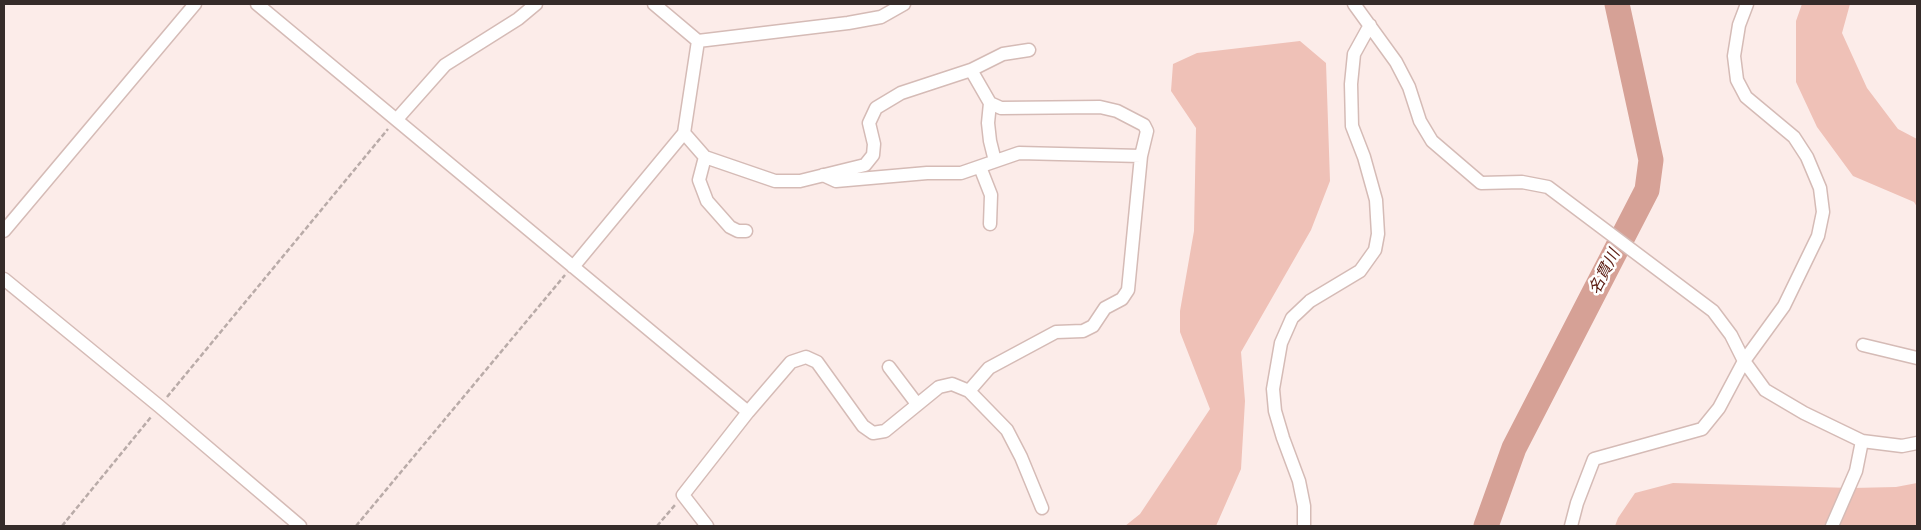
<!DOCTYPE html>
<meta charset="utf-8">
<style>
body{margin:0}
#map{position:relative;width:1921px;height:530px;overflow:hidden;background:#fcece9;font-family:"Fira Sans",sans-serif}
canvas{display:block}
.frame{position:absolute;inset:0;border:5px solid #352b29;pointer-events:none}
</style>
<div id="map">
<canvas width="1921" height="530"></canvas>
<div class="frame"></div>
</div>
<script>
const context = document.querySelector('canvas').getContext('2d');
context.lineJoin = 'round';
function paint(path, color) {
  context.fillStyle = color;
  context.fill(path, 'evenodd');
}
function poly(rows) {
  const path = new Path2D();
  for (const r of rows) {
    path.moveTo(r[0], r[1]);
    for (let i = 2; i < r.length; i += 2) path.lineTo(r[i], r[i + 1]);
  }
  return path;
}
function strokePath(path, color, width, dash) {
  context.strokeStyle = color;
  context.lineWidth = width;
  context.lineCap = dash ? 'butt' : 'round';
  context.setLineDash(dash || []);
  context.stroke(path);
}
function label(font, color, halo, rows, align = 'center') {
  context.font = font + ' "Fira Sans","Noto Sans JP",sans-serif';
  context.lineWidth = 5;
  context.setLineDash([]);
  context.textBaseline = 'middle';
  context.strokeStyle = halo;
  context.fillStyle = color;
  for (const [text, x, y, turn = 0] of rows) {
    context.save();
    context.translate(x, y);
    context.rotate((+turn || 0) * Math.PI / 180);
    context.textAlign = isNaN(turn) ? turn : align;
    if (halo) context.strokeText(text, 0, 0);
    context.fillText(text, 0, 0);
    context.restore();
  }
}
paint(poly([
 [1802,4,1850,4,1842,33,1867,88,1898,129,1917,139,1917,207,1914,202,1853,176,1817,127,1796,82,1796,21],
 [1300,41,1326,63,1330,181,1311,230,1241,352,1245,401,1241,469,1216,526,1125,526,1140,514,1210,409,1180,332,1180,311,1194,231,1196,128,1171,91,1173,64,1197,53],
 [1673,483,1852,488,1896,487,1917,483,1917,526,1615,526,1618,518,1635,493]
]), '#efc1b7');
strokePath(poly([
 [1486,526,1514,448,1647,190,1651,160,1617,4]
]), '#d6a196', 25);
const minor = poly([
 [257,4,748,412],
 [654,4,698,41,848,23,881,17,904,4],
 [1354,4,1396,62,1409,87,1420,121,1432,141,1481,183,1522,182,1548,187,1713,311,1731,335,1744,361,1765,390,1804,413,1862,441,1902,446,1917,443],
 [990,103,988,123,990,141,995,161],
 [397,119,445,65,518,19,536,4],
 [684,133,705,157,775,181,800,181,865,165,873,155,874,144,869,123,876,108,901,93,971,70,1003,54,1029,50],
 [705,157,699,180,707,201,730,227,738,231,746,231],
 [980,167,991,195,990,224],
 [823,175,836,181,927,173,961,173,1019,153,1141,156,1147,131,1144,125,1117,111,1100,107,1001,108,990,103,971,70],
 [4,231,195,4],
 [573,267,684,133,698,41],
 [4,279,159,406,300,526],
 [1863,345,1917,358],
 [889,367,917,404],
 [1042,508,1021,457,1007,430,969,391,989,368,1056,332,1083,331,1093,326,1105,308,1122,299,1128,290,1141,156],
 [707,526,683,495,748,412,791,362,806,357,817,362,863,426,873,433,885,431,939,387,952,384,969,391],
 [1304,526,1304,506,1299,481,1283,438,1275,411,1273,389,1281,343,1292,318,1310,301,1360,271,1375,250,1378,234,1376,200,1364,157,1352,126,1351,84,1354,54,1370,25],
 [1571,526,1577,503,1594,459,1702,429,1719,408,1744,361,1784,306,1818,236,1823,212,1820,188,1807,157,1794,137,1746,97,1737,80,1734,56,1739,25,1747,4],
 [1832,526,1856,471,1862,441]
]);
strokePath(minor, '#d5bbb6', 15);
strokePath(poly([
 [167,397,388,129],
 [62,526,151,417],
 [356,526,565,275],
 [657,526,675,505]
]), '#b9aba8', 2.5, [5, 2.5]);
strokePath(minor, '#fff', 12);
label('italic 16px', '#5f2016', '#fff', [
 ["名貫川",1605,272,-63]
]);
</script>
